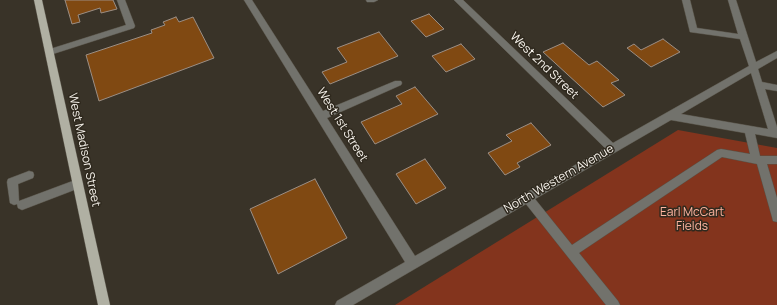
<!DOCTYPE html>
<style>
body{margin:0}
canvas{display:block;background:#393328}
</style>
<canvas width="777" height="305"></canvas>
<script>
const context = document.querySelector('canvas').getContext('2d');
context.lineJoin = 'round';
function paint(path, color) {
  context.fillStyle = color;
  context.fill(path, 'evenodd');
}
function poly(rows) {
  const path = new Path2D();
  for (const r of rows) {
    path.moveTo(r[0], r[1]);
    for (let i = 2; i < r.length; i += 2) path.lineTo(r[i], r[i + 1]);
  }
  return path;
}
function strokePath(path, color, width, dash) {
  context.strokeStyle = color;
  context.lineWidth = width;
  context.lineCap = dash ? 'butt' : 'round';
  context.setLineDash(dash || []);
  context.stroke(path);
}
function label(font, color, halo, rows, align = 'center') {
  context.font = font + ' Manrope,sans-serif';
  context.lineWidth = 3;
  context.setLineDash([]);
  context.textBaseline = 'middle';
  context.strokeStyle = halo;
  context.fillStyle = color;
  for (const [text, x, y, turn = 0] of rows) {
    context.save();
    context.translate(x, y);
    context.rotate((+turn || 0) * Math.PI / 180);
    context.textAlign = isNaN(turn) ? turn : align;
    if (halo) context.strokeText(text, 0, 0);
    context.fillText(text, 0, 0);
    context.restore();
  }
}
paint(poly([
 [678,130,777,148,777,305,395,305]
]), '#83341d');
const building = poly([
 [65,0,113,0,117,9,101,13,100,8,78,15,80,22,72,24,65,0],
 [429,14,444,29,426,37,411,21,429,14],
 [176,17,179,22,193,17,214,58,99,101,86,55,152,33,151,30,165,25,163,22,176,17],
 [379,32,398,56,330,84,322,72,347,62,337,48,379,32],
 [663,39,680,52,651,67,627,48,634,44,641,50,663,39],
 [563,43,589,65,597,61,619,80,611,83,625,95,603,107,543,52,563,43],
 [461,44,475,59,446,72,432,56,461,44],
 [415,87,438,114,375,144,361,122,402,104,396,96,415,87],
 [531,123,551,145,517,163,520,167,505,175,488,153,512,141,506,135,531,123],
 [425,159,446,188,416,204,396,174,425,159],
 [315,179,347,238,278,274,250,209,315,179]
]);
paint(building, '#804912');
strokePath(building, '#9b8e84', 1);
const minor = poly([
 [117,0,125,0,135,26,134,28,53,54,47,54,47,50,126,25,117,0],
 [244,0,252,0,323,111,395,81,401,81,402,83,401,85,327,118,415,256,605,148,454,0,463,0,613,143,749,66,740,39,690,32,682,0,690,0,697,28,738,34,728,0,736,0,756,62,777,51,777,58,758,69,762,82,777,85,777,91,765,89,777,127,777,138,755,134,760,156,777,156,777,164,767,164,777,198,777,222,773,221,772,217,757,164,722,157,579,253,618,301,620,305,606,305,526,204,353,305,335,305,337,301,405,262,244,0],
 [751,73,768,129,681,114,751,73],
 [671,120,745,133,750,154,721,149,717,150,572,245,535,199,671,120],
 [366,0,378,0,374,2,367,2,366,0],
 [29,171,33,172,34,175,33,178,18,184,19,201,78,179,82,181,83,184,82,187,22,210,18,208,17,204,14,205,10,203,7,182,8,179,29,171]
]);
const major = poly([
 [34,0,42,0,110,305,98,305,34,0]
]);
strokePath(minor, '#575247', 1);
strokePath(major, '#575247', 1);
paint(minor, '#72726c');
paint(major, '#b0b0a3');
label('12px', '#f6f2eb', '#2f291e', [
 ["West 2nd Street",544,66,44],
 ["West 1st Street",342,125,58],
 ["West Madison Street",84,150,78],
 ["North Western Avenue",559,179,-30]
]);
label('12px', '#ffb49f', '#2f291e', [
 ["Earl McCart",692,213],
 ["Fields",692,227]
]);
</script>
